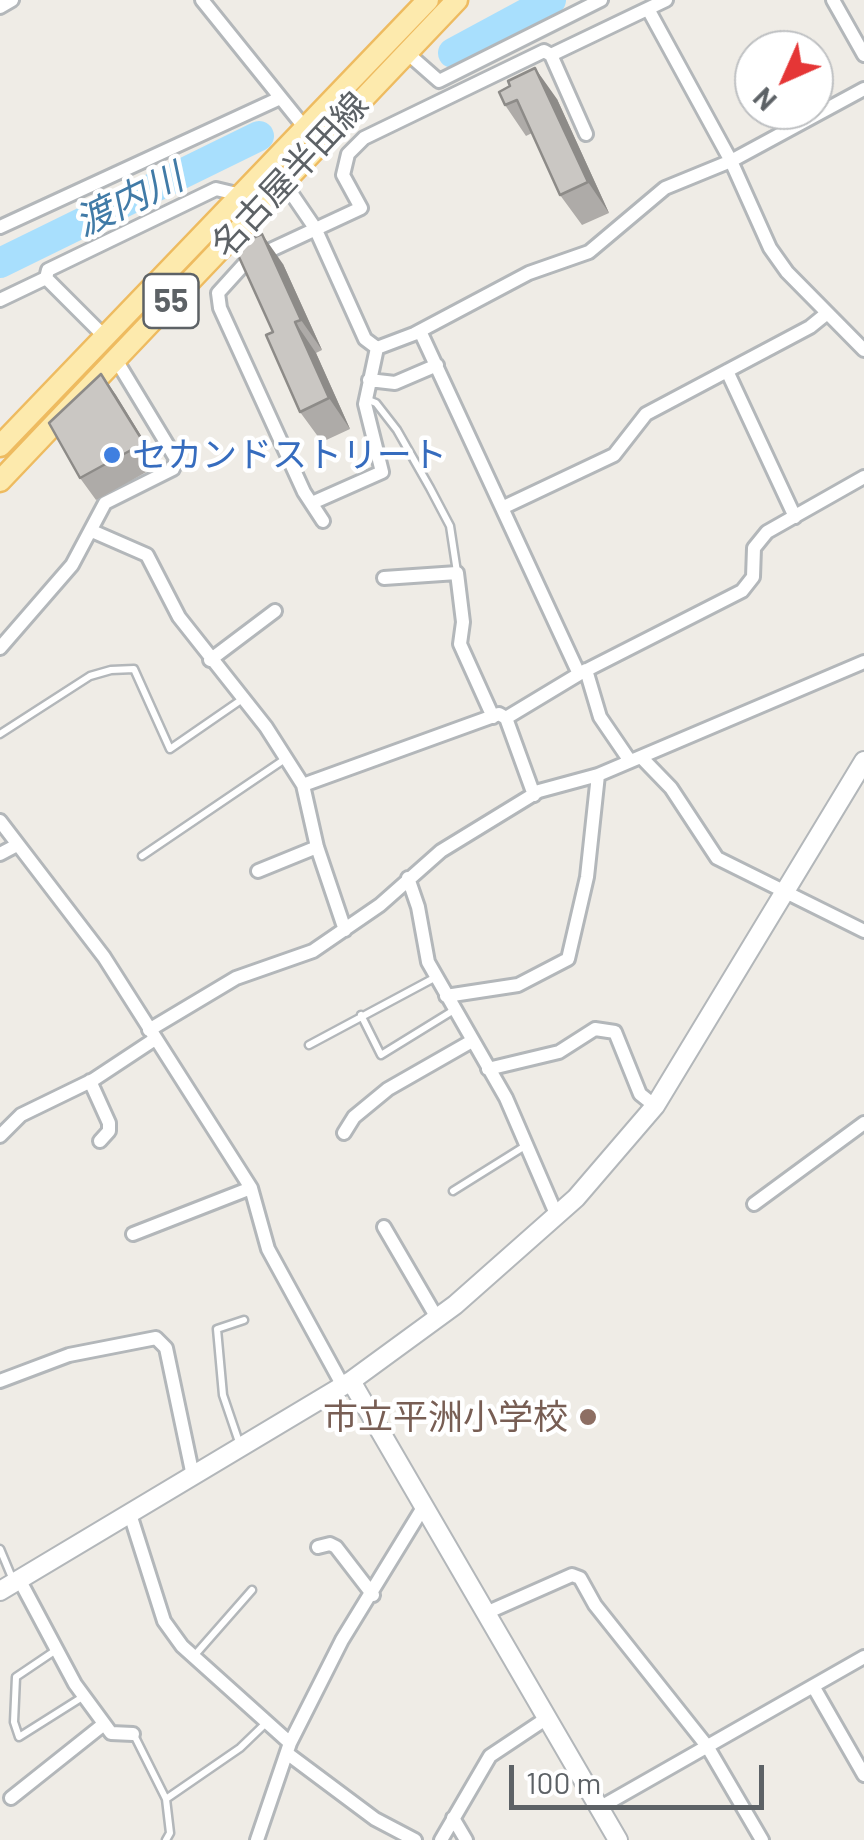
<!DOCTYPE html>
<meta charset="utf-8">
<style>
body{margin:0}
#map{position:relative;width:864px;height:1840px;overflow:hidden;background:#efece6;font-family:Barlow,sans-serif}
canvas{display:block}
.north{position:absolute;left:734px;top:30px;width:100px;height:100px;box-sizing:border-box;background:#fff;border:2px solid #bec0c2;border-radius:50%;rotate:225deg;font-size:28px;font-weight:700;line-height:40px;text-align:center;color:#5d6266}
.north::after{content:'';display:block;margin:auto;width:35px;height:45px;background:#e53636;clip-path:polygon(50% 0,100% 100%,50% 72%,0 100%)}
.scale{position:absolute;left:509px;top:1765px;width:255px;height:45px;box-sizing:border-box;border:5px solid #5d6266;border-top:0;padding-left:12px;font-size:30px;line-height:35px;white-space:nowrap;color:#5d6266;-webkit-text-stroke:8px #fff;paint-order:stroke}
</style>
<div id="map">
<canvas width="864" height="1840"></canvas>
<div class="north">N</div>
<div class="scale">100 m</div>
</div>
<script>
const context = document.querySelector('canvas').getContext('2d');
context.lineJoin = 'round';
function poly(rows) {
  const path = new Path2D();
  for (const r of rows) {
    path.moveTo(r[0], r[1]);
    for (let i = 2; i < r.length; i += 2) path.lineTo(r[i], r[i + 1]);
  }
  return path;
}
function strokePath(path, color, width, dash) {
  context.strokeStyle = color;
  context.lineWidth = width;
  context.lineCap = dash ? 'butt' : 'round';
  context.setLineDash(dash || []);
  context.stroke(path);
}
function paint(path, color) {
  context.fillStyle = color;
  context.fill(path, 'evenodd');
}
function label(font, color, halo, rows, align = 'center') {
  context.font = font + ' Barlow,"Noto Sans JP",sans-serif';
  context.lineWidth = 9;
  context.setLineDash([]);
  context.textBaseline = 'middle';
  context.strokeStyle = halo;
  context.fillStyle = color;
  for (const [text, x, y, turn = 0] of rows) {
    context.save();
    context.translate(x, y);
    context.rotate((+turn || 0) * Math.PI / 180);
    context.textAlign = isNaN(turn) ? turn : align;
    if (halo) context.strokeText(text, 0, 0);
    context.fillText(text, 0, 0);
    context.restore();
  }
}
strokePath(poly([
 [453,53,551,0],
 [0,263,259,136]
]), '#a8dffd', 30);
const service = poly([
 [366,399,376,403,397,430,430,488,450,526,457,572],
 [0,734,90,676,111,670,134,669,170,749,241,700],
 [142,856,285,759],
 [361,1015,381,1055,454,1010],
 [309,1045,436,977],
 [453,1191,525,1146],
 [240,1445,223,1395,217,1329,244,1320],
 [0,1549,13,1580],
 [56,1650,16,1677,14,1722,19,1737,84,1696],
 [194,1656,252,1590],
 [134,1735,166,1799,170,1833,166,1840],
 [166,1799,240,1748,267,1722]
]);
const minor = poly([
 [202,0,305,128],
 [833,0,864,55],
 [0,7,12,0],
 [648,9,731,161,770,248,787,272,864,350],
 [406,52,439,81,601,0],
 [586,134,551,55,666,0],
 [285,184,315,228,365,339,377,348,414,334,529,273,589,252,665,188,731,161,864,89],
 [0,227,278,99],
 [46,278,105,337],
 [0,300,46,278,48,270,216,189,241,195],
 [420,331,579,674],
 [727,371,795,517],
 [369,380,395,383,437,365],
 [312,503,382,472,365,404,377,348],
 [504,507,614,455,646,414,810,327,826,314],
 [323,521,304,492,220,308,218,293,247,261,361,208,343,175,348,154,364,138,544,51,551,55],
 [92,531,147,555,179,617,266,727,303,785,317,847,345,930],
 [384,578,457,573,463,622,460,644,493,717],
 [0,648,72,565,105,503,173,469,176,459,115,358],
 [210,660,275,611],
 [586,670,600,717,630,761],
 [506,718,534,795],
 [641,757,671,788,717,858,864,931],
 [303,785,499,714,506,718,579,674,742,591,753,577,754,548,767,532,864,477],
 [0,821,104,957,251,1188,268,1249,343,1386],
 [0,854,17,845],
 [258,871,317,847],
 [408,878,418,907,428,962,506,1098,557,1216],
 [446,996,518,985,568,959,587,877,598,775],
 [149,1030,236,978,313,951,380,905,441,851,539,791,598,775,864,662],
 [488,1069,559,1052,595,1029,615,1032,640,1094,655,1106],
 [90,1081,109,1123,109,1131,100,1141],
 [344,1133,354,1117,388,1089,472,1041],
 [0,1136,21,1115,93,1080,155,1039],
 [754,1204,864,1123],
 [384,1227,437,1318],
 [133,1234,251,1188],
 [0,1381,69,1355,156,1338,166,1348,193,1476],
 [130,1514,164,1621,182,1646,290,1743],
 [318,1547,330,1544,336,1547,373,1595],
 [19,1579,75,1684,111,1733,133,1734],
 [486,1613,572,1575,580,1578,595,1605,707,1746,762,1840],
 [813,1686,864,1775],
 [288,1754,375,1819,415,1840],
 [11,1798,104,1724],
 [599,1808,864,1657],
 [453,1818,466,1840],
 [257,1840,290,1743,342,1640,424,1506],
 [441,1840,490,1756,547,1718]
]);
const tertiary = poly([
 [351,1381,618,1840],
 [0,1591,351,1381,455,1305,576,1198,655,1106,864,761]
]);
const primary = poly([
 [0,446,428,0],
 [0,481,457,0]
]);
strokePath(service, '#b3b7ba', 11);
strokePath(minor, '#b3b7ba', 18);
strokePath(tertiary, '#b3b7ba', 22);
strokePath(primary, '#eebb60', 25);
strokePath(service, '#fff', 6);
strokePath(minor, '#fff', 12);
strokePath(tertiary, '#fff', 18);
strokePath(primary, '#fdeaad', 20);
paint(poly([
 [499,92,557,99,609,213,582,225,560,195,532,133,526,136,505,105],
 [283,264,322,350,316,353,350,429,322,442,300,412,273,332],
 [101,374,159,465,96,500,80,478]
]), '#aeaba8');
paint(poly([
 [535,68,557,99,609,213,588,182],
 [262,234,283,264,322,350,301,320],
 [295,322,316,353,350,429,329,398],
 [101,374,116,395,159,465,144,443]
]), '#8d8b88');
const building = poly([
 [535,68,588,182,560,195,517,100,505,105,499,92,510,86,508,81,535,68],
 [262,234,301,320,295,322,329,398,300,412,266,335,273,332,234,246,262,234],
 [101,374,144,443,80,478,49,423,101,374]
]);
paint(building, '#cac7c3');
strokePath(building, '#8d8b88', 2.5);
for (const [x, y, r, color] of [
 [112,455,10,"#3f7fe0"],
 [588,1417,10,"#8d6e63"]
]) {
  const dot = new Path2D();
  dot.arc(x, y, r, 0, 2 * Math.PI);
  context.fillStyle = color;
  context.fill(dot);
  strokePath(dot, '#fff', 4);
}
for (const [x, y, w] of [
 [171,301,55]
]) {
  const box = new Path2D();
  box.roundRect(x - w / 2, y - 27, w, 54, 8);
  context.fillStyle = '#fff';
  context.fill(box);
  strokePath(box, '#5d6266', 2.5);
}
label('bold 32px', '#5d6266', null, [
 ["55",171,301]
]);
label('35px', '#5d6266', '#fff', [
 ["名古屋半田線",290,175,-47]
]);
label('35px', '#366cbe', '#fff', [
 ["セカンドストリート",132,455]
], 'left');
label('35px', '#785e54', '#fff', [
 ["市立平洲小学校",568,1417]
], 'right');
label('italic 38px', '#417ba7', '#fff', [
 ["渡内川",129,200,-26]
]);
</script>
